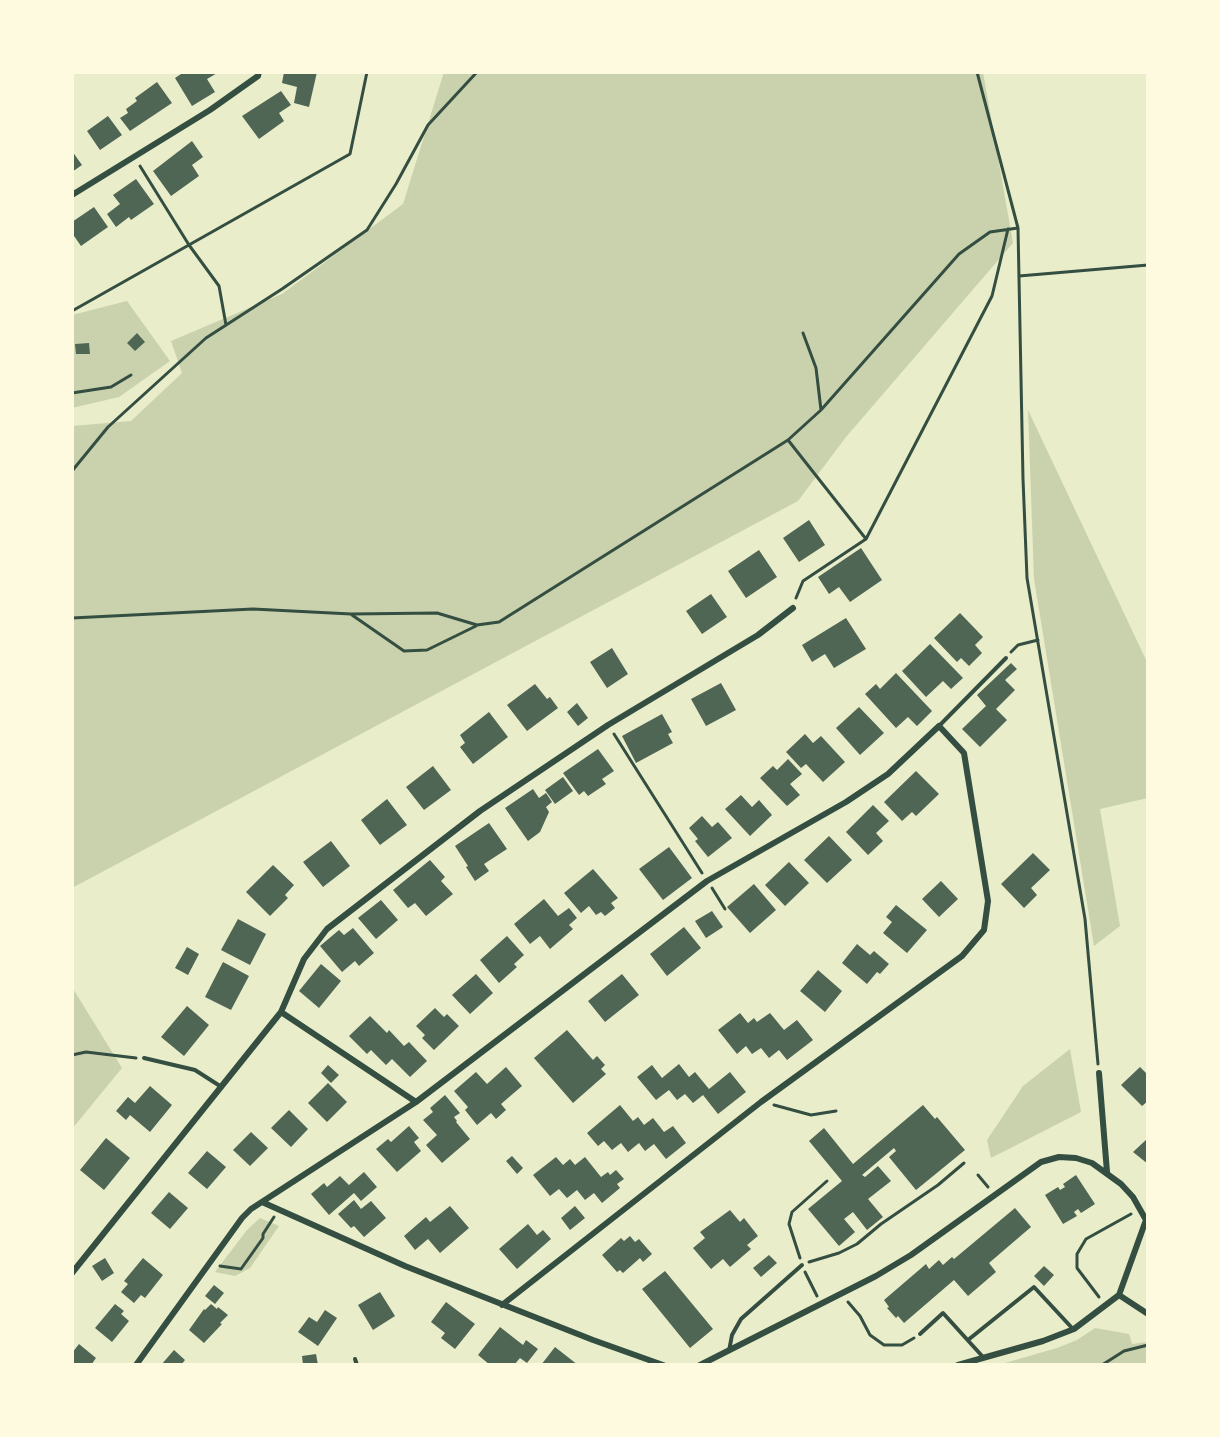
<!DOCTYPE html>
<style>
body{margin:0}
#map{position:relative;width:1220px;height:1437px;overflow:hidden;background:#e9edc9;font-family:Manrope,sans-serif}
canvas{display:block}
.frame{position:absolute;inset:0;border:74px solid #fefae0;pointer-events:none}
</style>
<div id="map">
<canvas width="1220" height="1437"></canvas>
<div class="frame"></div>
</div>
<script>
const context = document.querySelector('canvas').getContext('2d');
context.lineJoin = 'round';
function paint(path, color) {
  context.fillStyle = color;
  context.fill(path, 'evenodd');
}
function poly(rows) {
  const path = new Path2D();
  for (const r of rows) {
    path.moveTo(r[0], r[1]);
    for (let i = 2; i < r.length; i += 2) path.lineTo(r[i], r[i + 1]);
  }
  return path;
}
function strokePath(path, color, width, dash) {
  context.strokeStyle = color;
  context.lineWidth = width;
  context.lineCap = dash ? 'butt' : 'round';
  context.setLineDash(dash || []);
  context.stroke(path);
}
paint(poly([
 [444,72,983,72,1013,243,846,437,798,501,72,888,72,426,131,421,182,373,171,341,282,294,403,204],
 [127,301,170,361,119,397,72,408,72,315],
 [1028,410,1148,664,1148,798,1100,809,1120,926,1094,946,1034,579],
 [72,987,122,1068,72,1129],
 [1070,1049,1081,1112,991,1158,987,1140,1023,1086],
 [260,1218,279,1226,250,1268,235,1276,215,1272,247,1230],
 [1095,1328,1129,1334,1132,1344,1148,1342,1148,1365,998,1365,1057,1348,1077,1340]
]), '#cad2ad');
paint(poly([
 [184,72,219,72,207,79,215,92,192,106,175,78],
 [284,72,317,72,309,107,294,103,297,87,282,83],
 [157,82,172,103,130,131,120,118,128,113,126,109,137,101,135,98],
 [281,91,291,105,279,113,284,121,259,139,242,116],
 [108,116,122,135,100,150,87,131],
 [192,141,203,157,192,165,199,176,171,196,153,171],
 [72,151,82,165,72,172],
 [136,179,154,204,131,220,129,217,116,227,107,214,120,204,113,195],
 [94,207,108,227,81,246,72,233,72,222],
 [137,333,145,342,135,351,127,343],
 [89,343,90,354,76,354,75,344],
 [809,520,825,545,799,562,783,538],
 [861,548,882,580,850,602,839,587,829,594,818,577],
 [759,550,777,577,746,598,728,571],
 [711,594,727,617,702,634,686,611],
 [960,613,983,637,975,645,982,653,969,666,961,658,957,662,934,638],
 [846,618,866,649,834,668,825,654,812,662,802,645],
 [930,644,963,678,951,689,943,681,926,697,902,671],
 [612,648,628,674,607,688,590,662],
 [1011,663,1017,669,1005,680,1015,690,996,709,1007,720,980,747,962,729,986,706,977,695],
 [896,673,932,711,917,726,908,717,896,728,865,694,876,684,880,689],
 [721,683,736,710,706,726,691,699],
 [535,684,547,699,550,697,558,708,527,731,507,705],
 [577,703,588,718,578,726,567,712],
 [859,707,884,733,860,755,836,728],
 [489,712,508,737,473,764,460,747,465,743,460,735],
 [662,714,672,732,668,734,673,743,636,763,622,736],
 [805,734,813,743,821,736,845,762,823,782,806,764,801,768,786,752],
 [598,749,614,771,602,779,606,784,588,796,584,791,579,795,563,773],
 [788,759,802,774,790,784,800,795,787,806,760,778,773,766,777,770],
 [433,766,451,790,424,810,406,787],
 [916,771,939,794,916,816,912,812,902,821,884,802],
 [563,777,573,791,555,804,545,790],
 [533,789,539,798,546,793,552,802,546,807,549,812,540,832,528,841,505,808],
 [741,795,752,807,759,800,772,815,750,836,725,809],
 [387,799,407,825,380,845,361,820],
 [873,805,889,821,876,833,883,841,868,855,846,832],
 [702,816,712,827,718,822,732,838,708,857,695,841,698,839,689,828],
 [489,823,507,849,484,864,489,871,475,881,466,867,468,866,455,846],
 [829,836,852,860,827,883,804,860],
 [331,841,350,866,323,887,303,862],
 [669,847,692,878,663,900,639,869],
 [1033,853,1050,870,1031,888,1037,895,1024,908,1001,884],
 [430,860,445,877,441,881,453,894,426,916,415,903,408,908,393,890],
 [789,862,809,883,785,906,765,885],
 [273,865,294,885,285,895,288,898,270,916,246,892],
 [593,869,618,898,611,903,615,908,605,916,601,912,596,915,589,906,581,913,564,893],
 [941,881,958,899,939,917,922,899],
 [754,884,776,910,750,933,727,907],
 [544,899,558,916,569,908,577,918,569,925,573,929,550,949,540,936,530,944,514,924],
 [381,900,398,920,376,939,358,918],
 [896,905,927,930,907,953,883,933,892,922,886,917],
 [712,911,723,927,706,938,695,921],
 [238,919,266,934,250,965,221,950],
 [684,927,701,948,667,976,650,954],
 [353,928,374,953,359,966,355,961,342,972,320,946,339,930,344,935],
 [507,936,524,955,514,964,517,967,499,983,480,960],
 [857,944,870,955,874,951,889,964,880,974,877,972,867,984,842,963],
 [187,947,199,954,188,975,175,968],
 [223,962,249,976,231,1010,205,997],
 [321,964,341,981,319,1008,299,991],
 [818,970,842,991,825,1012,800,991],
 [476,974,493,993,470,1014,452,995],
 [622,974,639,995,605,1022,588,1001],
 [187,1006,209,1025,184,1056,161,1037],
 [435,1008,444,1017,447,1014,459,1026,434,1050,422,1038,425,1035,416,1026],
 [740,1013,748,1023,754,1018,757,1022,770,1013,784,1030,797,1020,813,1040,787,1060,779,1050,769,1058,761,1048,752,1054,746,1046,737,1054,718,1030],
 [370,1016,387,1033,389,1030,404,1046,409,1042,427,1061,410,1077,392,1059,386,1065,371,1050,367,1054,349,1036],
 [567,1030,593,1060,597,1056,605,1065,601,1069,606,1074,573,1103,534,1058],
 [679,1064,689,1077,695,1072,709,1089,730,1072,746,1092,718,1114,703,1095,693,1103,685,1094,677,1100,669,1090,656,1100,637,1077,652,1065,662,1078],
 [328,1065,339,1075,331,1083,321,1073],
 [506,1067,522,1086,501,1104,506,1110,496,1119,491,1113,477,1125,465,1110,468,1107,454,1091,476,1072,487,1084],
 [1140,1067,1148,1075,1148,1101,1142,1106,1121,1085],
 [328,1083,347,1102,327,1122,308,1103],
 [150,1086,172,1105,150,1132,130,1115,126,1120,116,1111,128,1097,135,1103],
 [445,1095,460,1113,454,1117,457,1121,456,1122,470,1139,442,1163,426,1145,437,1135,423,1120,433,1112,430,1108],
 [620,1105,633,1121,638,1117,644,1125,653,1118,664,1132,673,1126,686,1143,666,1159,654,1144,645,1151,639,1143,628,1152,621,1143,612,1150,604,1141,598,1146,587,1133],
 [923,1105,935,1119,937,1117,965,1150,916,1190,889,1157,896,1151,894,1148,862,1175,865,1177,878,1166,891,1181,868,1199,883,1217,867,1230,853,1212,844,1219,855,1232,839,1246,808,1209,842,1181,809,1141,824,1128,853,1164],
 [289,1110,308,1129,291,1147,271,1128],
 [409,1126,419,1138,414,1142,421,1151,397,1172,376,1149,388,1139,391,1142],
 [251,1132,268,1148,250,1166,233,1150],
 [106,1138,130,1158,104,1190,80,1170],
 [1147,1139,1148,1140,1148,1164,1133,1152],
 [207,1151,226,1167,207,1189,188,1173],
 [512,1156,523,1168,517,1174,506,1161],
 [556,1157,563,1165,570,1159,575,1165,585,1157,601,1177,608,1172,610,1175,616,1170,624,1179,617,1184,620,1188,602,1203,594,1193,585,1200,577,1190,567,1198,559,1189,550,1196,533,1175],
 [364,1172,377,1187,361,1201,354,1193,329,1215,311,1194,324,1183,327,1187,340,1176,349,1185],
 [1076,1175,1095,1204,1081,1213,1078,1209,1074,1212,1077,1216,1063,1224,1045,1195,1058,1187,1060,1190,1065,1187,1063,1184],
 [169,1192,188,1208,170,1229,151,1213],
 [354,1200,361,1209,371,1201,386,1218,364,1237,354,1226,351,1228,338,1214],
 [450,1206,469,1228,440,1253,428,1239,415,1250,404,1236,426,1217,430,1222],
 [575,1206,585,1218,570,1230,561,1218],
 [1015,1208,1031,1227,989,1263,996,1272,968,1296,954,1280,904,1323,898,1316,896,1318,887,1308,889,1307,884,1300,926,1264,929,1269,939,1260,943,1265,952,1257,954,1259],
 [730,1210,740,1222,744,1218,758,1236,747,1245,751,1249,730,1267,723,1259,711,1269,693,1248,705,1238,700,1232],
 [528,1224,537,1235,543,1230,551,1239,517,1269,499,1249],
 [630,1236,635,1242,639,1239,652,1254,643,1262,640,1258,623,1273,620,1270,617,1272,602,1255,621,1238,624,1241],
 [769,1255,777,1263,761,1277,753,1268],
 [105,1258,114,1273,102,1281,92,1266],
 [143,1258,163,1275,145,1298,141,1295,134,1303,121,1292,128,1284,124,1281],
 [1044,1266,1054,1275,1044,1286,1034,1276],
 [665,1271,713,1329,690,1348,642,1289],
 [214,1285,224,1293,215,1304,205,1296],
 [380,1292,395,1316,373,1330,358,1305],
 [446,1302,475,1324,455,1349,441,1338,445,1333,431,1322],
 [115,1304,124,1311,121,1314,129,1321,112,1342,95,1328],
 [211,1304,217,1309,218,1307,228,1315,220,1323,222,1324,204,1343,189,1330,204,1309,205,1310],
 [325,1310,337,1318,318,1346,298,1332,309,1317,317,1322],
 [500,1327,523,1345,526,1340,538,1349,527,1363,520,1358,514,1365,490,1365,478,1355],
 [79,1344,96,1358,91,1365,72,1365,72,1353],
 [555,1347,578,1365,541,1365],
 [174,1350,185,1360,181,1365,161,1365],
 [316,1354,318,1365,303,1365,302,1356]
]), '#4f6655');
strokePath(poly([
 [977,72,1018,228,1023,479,1027,578,1085,919,1098,1064],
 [140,166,189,245,219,286,226,325],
 [1019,276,1148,265],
 [72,311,350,154,367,72],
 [803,333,816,368,821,410],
 [72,393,111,387,131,375],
 [788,440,866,539,803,581,796,598],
 [72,471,108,427,206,338,282,289,367,230,396,184,428,125,477,72],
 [866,539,992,296,1008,229],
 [352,615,404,651,427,650,476,626],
 [72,618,253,609,351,614,437,613,477,625,499,622,788,440,821,410,959,254,990,232,1018,228],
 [1011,652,1018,645,1038,640],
 [614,734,702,873],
 [712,888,725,909],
 [72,1055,86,1052,136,1058],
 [774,1105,811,1115,836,1111],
 [978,1175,988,1187],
 [800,1258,789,1224,792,1212,827,1181],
 [809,1262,839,1253,857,1244,881,1224,938,1185,964,1163],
 [220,1266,241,1269,263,1238,263,1234,274,1217],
 [805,1272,817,1296],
 [1099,1297,1077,1268,1077,1254,1086,1239,1131,1214],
 [848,1302,860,1316,870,1335,884,1345,902,1345,914,1338],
 [1102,1365,1124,1351,1148,1345]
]), '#344e41', 3);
strokePath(poly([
 [939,726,1006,658],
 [144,1058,195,1070,220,1086],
 [920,1334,943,1313,983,1357],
 [968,1340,1034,1287,1073,1329],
 [729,1351,732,1335,741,1319,802,1265],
 [355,1359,357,1365]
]), '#344e41', 4);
strokePath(poly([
 [72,195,210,110,258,76,259,72],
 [281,1012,416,1102],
 [1099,1073,1107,1172],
 [262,1202,405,1266,593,1340,663,1365],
 [72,1273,281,1012,304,959,327,929,480,811,608,725,758,635,793,608],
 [1119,1295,1146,1220,1148,1219],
 [1119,1295,1148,1314],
 [136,1365,242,1218,251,1209,416,1102,707,881,846,802,888,774,939,726,964,753,988,901,984,930,962,956,761,1102,502,1305],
 [700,1365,876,1276,911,1255,1041,1162,1059,1157,1076,1158,1092,1163,1121,1184,1133,1197,1146,1220],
 [958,1365,1043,1341,1074,1329,1119,1295]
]), '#344e41', 6);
</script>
